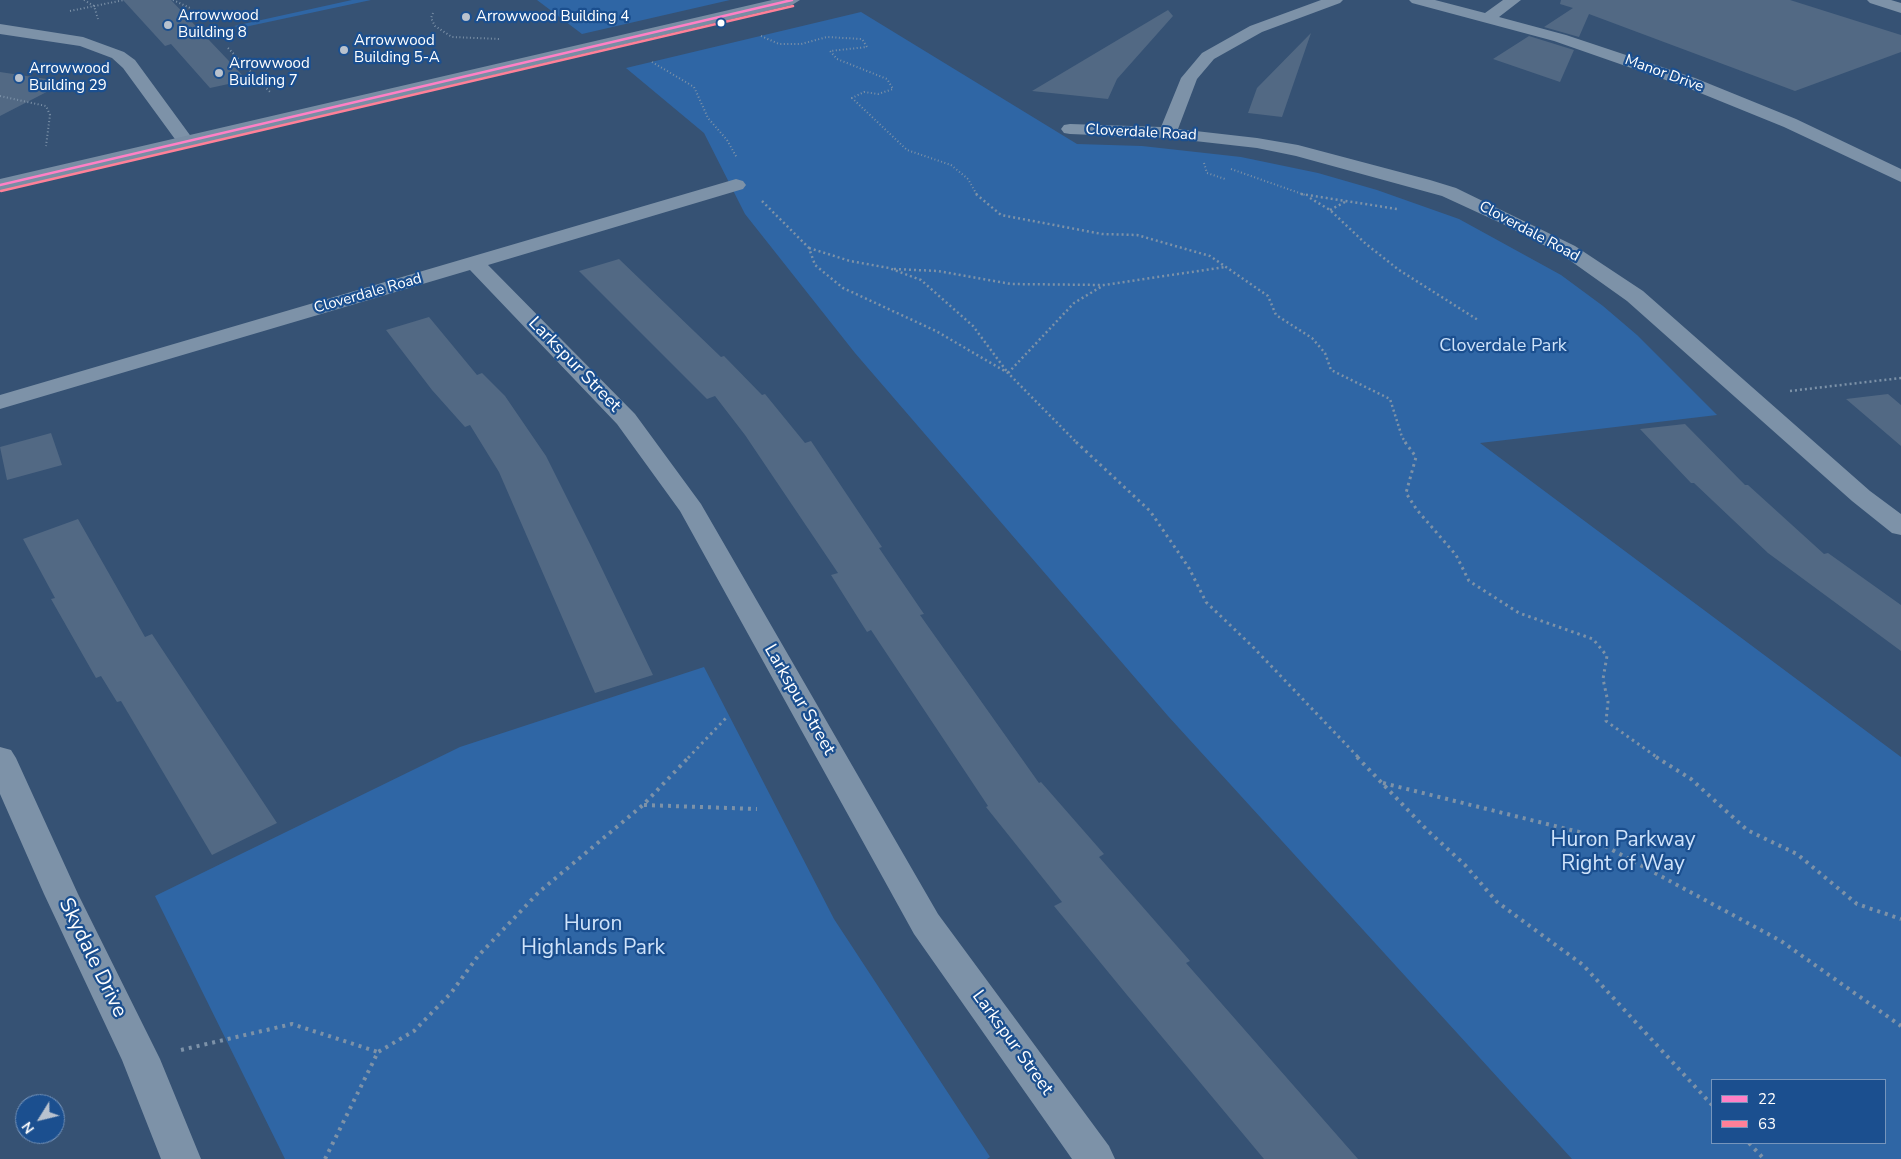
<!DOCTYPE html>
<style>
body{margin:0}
#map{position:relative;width:1901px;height:1159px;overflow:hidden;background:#365274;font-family:"Nunito Sans",sans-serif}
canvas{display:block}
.legend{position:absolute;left:1711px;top:1079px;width:175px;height:65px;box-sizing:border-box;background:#1b4f8f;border:1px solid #7695bc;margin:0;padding:6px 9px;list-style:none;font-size:15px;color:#fff}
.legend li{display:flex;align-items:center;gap:10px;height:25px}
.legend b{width:25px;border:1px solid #7695bc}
.north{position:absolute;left:15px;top:1094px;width:50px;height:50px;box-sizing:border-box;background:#1b4f8f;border:1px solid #7695bc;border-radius:50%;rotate:234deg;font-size:14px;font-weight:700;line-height:20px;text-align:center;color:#fff}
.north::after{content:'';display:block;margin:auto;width:18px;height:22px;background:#b9c2ce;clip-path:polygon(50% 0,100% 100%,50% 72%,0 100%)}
</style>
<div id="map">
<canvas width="1901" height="1159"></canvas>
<ul class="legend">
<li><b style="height:6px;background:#ff80c5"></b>22</li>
<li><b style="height:6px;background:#ff8098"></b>63</li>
</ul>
<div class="north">N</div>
</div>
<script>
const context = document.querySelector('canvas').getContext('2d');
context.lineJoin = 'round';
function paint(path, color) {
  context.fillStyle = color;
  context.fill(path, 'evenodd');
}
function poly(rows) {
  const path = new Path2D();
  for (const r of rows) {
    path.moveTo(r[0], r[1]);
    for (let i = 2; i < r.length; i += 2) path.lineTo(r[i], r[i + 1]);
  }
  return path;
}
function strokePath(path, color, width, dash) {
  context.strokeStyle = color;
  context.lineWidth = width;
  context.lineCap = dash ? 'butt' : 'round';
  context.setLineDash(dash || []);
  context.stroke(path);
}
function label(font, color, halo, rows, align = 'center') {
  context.font = font + ' "Nunito Sans",sans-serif';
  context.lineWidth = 4.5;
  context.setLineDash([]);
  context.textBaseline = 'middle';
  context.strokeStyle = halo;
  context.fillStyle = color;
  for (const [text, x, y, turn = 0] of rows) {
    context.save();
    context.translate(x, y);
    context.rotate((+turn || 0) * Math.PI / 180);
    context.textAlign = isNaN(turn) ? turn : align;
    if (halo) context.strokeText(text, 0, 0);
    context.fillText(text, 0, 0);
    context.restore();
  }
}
paint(poly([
 [352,0,371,0,240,28,234,26],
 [537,0,730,0,582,34],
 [861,12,1077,144,1142,146,1241,157,1318,173,1377,190,1459,219,1561,275,1603,306,1637,335,1717,415,1480,443,1901,757,1901,1159,1572,1159,1168,716,855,353,745,214,704,133,626,68],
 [1712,1080,1885,1080,1885,1143,1712,1143],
 [704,667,834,919,990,1157,987,1159,285,1159,155,896,460,747]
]), '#2f66a5');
paint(poly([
 [123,0,171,0,247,80,210,88,171,44,165,46],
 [1561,0,1790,0,1901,35,1901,52,1795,91,1589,14,1579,37,1544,27,1573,8,1560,4],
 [1168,10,1173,16,1117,79,1108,99,1032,91],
 [1311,33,1282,117,1248,113,1257,88],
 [1529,36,1574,50,1560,82,1493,59],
 [0,72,66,82,0,116],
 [619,259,721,357,724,356,762,395,765,394,805,443,811,441,882,547,879,548,924,614,920,615,1039,783,1041,782,1104,854,1099,857,1190,961,1186,963,1358,1159,1264,1159,1127,995,1054,906,1062,902,986,807,988,806,871,630,867,632,831,575,838,573,745,435,715,396,707,399,579,271],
 [429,317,477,375,482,373,505,396,546,456,591,546,653,675,595,693,499,472,470,425,465,427,432,390,386,330],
 [1888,394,1901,405,1901,446,1846,399],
 [1685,424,1745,485,1748,485,1824,554,1828,553,1901,605,1901,651,1768,553,1694,483,1691,483,1640,429],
 [51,433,62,465,7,480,0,447],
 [78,519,145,637,152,634,277,823,212,855,121,701,117,702,101,676,96,678,51,599,55,598,23,539]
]), '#526984');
strokePath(poly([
 [84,0,94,6,98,19],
 [173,0,190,8],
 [70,11,124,0],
 [433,13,431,18,435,26,452,37,500,39],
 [761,36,779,44,801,44,827,37,862,39,867,47,830,51,837,59,887,79,893,89,878,94,864,92,852,98,907,150,951,165,968,179,977,195],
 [228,48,271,93],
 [652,62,694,87,708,118,727,140,737,158],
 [0,96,46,106,50,115,46,146],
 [1204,163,1207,173,1225,179],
 [1231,169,1305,195]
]), '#7d92a8', 2, [1, 2.5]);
strokePath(poly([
 [976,194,1001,215,1102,234,1137,235,1210,256,1268,296,1276,315,1312,338,1325,353,1331,370,1390,399,1402,437,1406,443],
 [1301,194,1397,209],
 [1310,198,1330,210,1366,244,1399,270,1478,320],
 [762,201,809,248,815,265,843,288,936,331,1008,373,1077,443],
 [1330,210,1345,202],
 [809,248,850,261,889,268,921,280,973,326,1008,373,1074,303,1104,285],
 [894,269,938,271,1011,284,1104,285,1225,267],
 [1790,391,1901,378]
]), '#7d92a8', 2.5, [2, 3]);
strokePath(poly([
 [1076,442,1150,511,1189,568,1206,602,1253,647,1359,758],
 [1405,442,1416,457,1406,493,1417,510,1456,555,1469,581,1519,613,1593,639,1607,656,1603,679,1608,702,1606,721,1658,758],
 [688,758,726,718]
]), '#7d92a8', 3, [2.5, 4]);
strokePath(poly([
 [1357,757,1427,830,1465,865,1497,902,1583,965,1712,1105],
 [1656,757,1691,779,1747,830,1797,854,1857,904,1901,919],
 [1383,783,1579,832,1781,941,1901,1026],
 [644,805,757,809],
 [181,1050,292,1024,378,1052],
 [1749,1143,1764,1159],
 [325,1159,378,1052,414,1031,451,993,478,956,539,892,643,805,689,757]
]), '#7d92a8', 4, [3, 5]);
paint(poly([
 [1321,0,1343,0,1340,3,1262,32,1214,59,1197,79,1178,129,1257,138,1298,145,1430,180,1456,188,1575,246,1643,291,1870,491,1901,514,1901,535,1892,533,1852,501,1627,301,1561,254,1505,225,1442,196,1296,156,1257,148,1168,138,1070,134,1064,133,1061,129,1064,125,1070,124,1161,127,1181,78,1202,53,1250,26,1321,0],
 [1409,0,1435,0,1485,13,1503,0,1521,0,1499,17,1566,35,1695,78,1796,119,1901,169,1901,182,1784,127,1683,86,1554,41,1412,3,1409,0],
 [1867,0,1891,0,1901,3,1901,13,1870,3,1867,0],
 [0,24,83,37,124,52,135,60,195,142,192,146,180,146,123,68,112,58,80,46,0,34,0,24],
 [736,179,743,181,746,185,743,189,488,265,635,414,701,504,938,914,1109,1146,1115,1159,1072,1159,914,934,680,511,617,424,470,270,0,409,0,395,736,179],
 [0,747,11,750,16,758,78,894,160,1059,201,1159,161,1159,122,1060,44,894,0,794,0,747]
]), '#7d92a8');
paint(poly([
 [772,0,800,0,792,5,0,191,0,179,772,0]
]), '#798da4');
strokePath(poly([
 [0,185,792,0]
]), '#ff80c5', 2.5);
strokePath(poly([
 [1,191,793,6]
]), '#ff8098', 2.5);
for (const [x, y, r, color] of [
 [466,17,5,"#b9c2ce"],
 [721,23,4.5,"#fff"],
 [168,25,5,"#b9c2ce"],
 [344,50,5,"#b9c2ce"],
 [219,73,5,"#b9c2ce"],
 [19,78,5,"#b9c2ce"]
]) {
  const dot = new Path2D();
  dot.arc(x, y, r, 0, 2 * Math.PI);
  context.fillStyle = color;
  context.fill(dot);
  strokePath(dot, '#1b4f8f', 2);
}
label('15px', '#fff', '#1b4f8f', [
 ["Arrowwood",178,16],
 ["Building 8",178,33],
 ["Arrowwood Building 4",476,17],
 ["Arrowwood",354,41],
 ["Building 5-A",354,58],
 ["Arrowwood",229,64],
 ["Building 7",229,81],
 ["Arrowwood",29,69],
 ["Building 29",29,86]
], 'left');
label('15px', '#fff', '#1b4f8f', [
 ["Manor Drive",1664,74,20],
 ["Cloverdale Road",1141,133,3],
 ["Cloverdale Road",1529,232,28],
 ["Cloverdale Road",368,294,-16]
]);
label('18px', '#cfe3fa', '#1b4f8f', [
 ["Cloverdale Park",1503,347]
]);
label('18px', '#fff', '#1b4f8f', [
 ["Larkspur Street",574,365,46],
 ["Larkspur Street",799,700,60],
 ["Larkspur Street",1012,1043,54]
]);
label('21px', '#cfe3fa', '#1b4f8f', [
 ["Huron Parkway",1623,841],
 ["Right of Way",1623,865],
 ["Huron",593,925],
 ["Highlands Park",593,949]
]);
label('21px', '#fff', '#1b4f8f', [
 ["Skydale Drive",92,958,64]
]);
</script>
